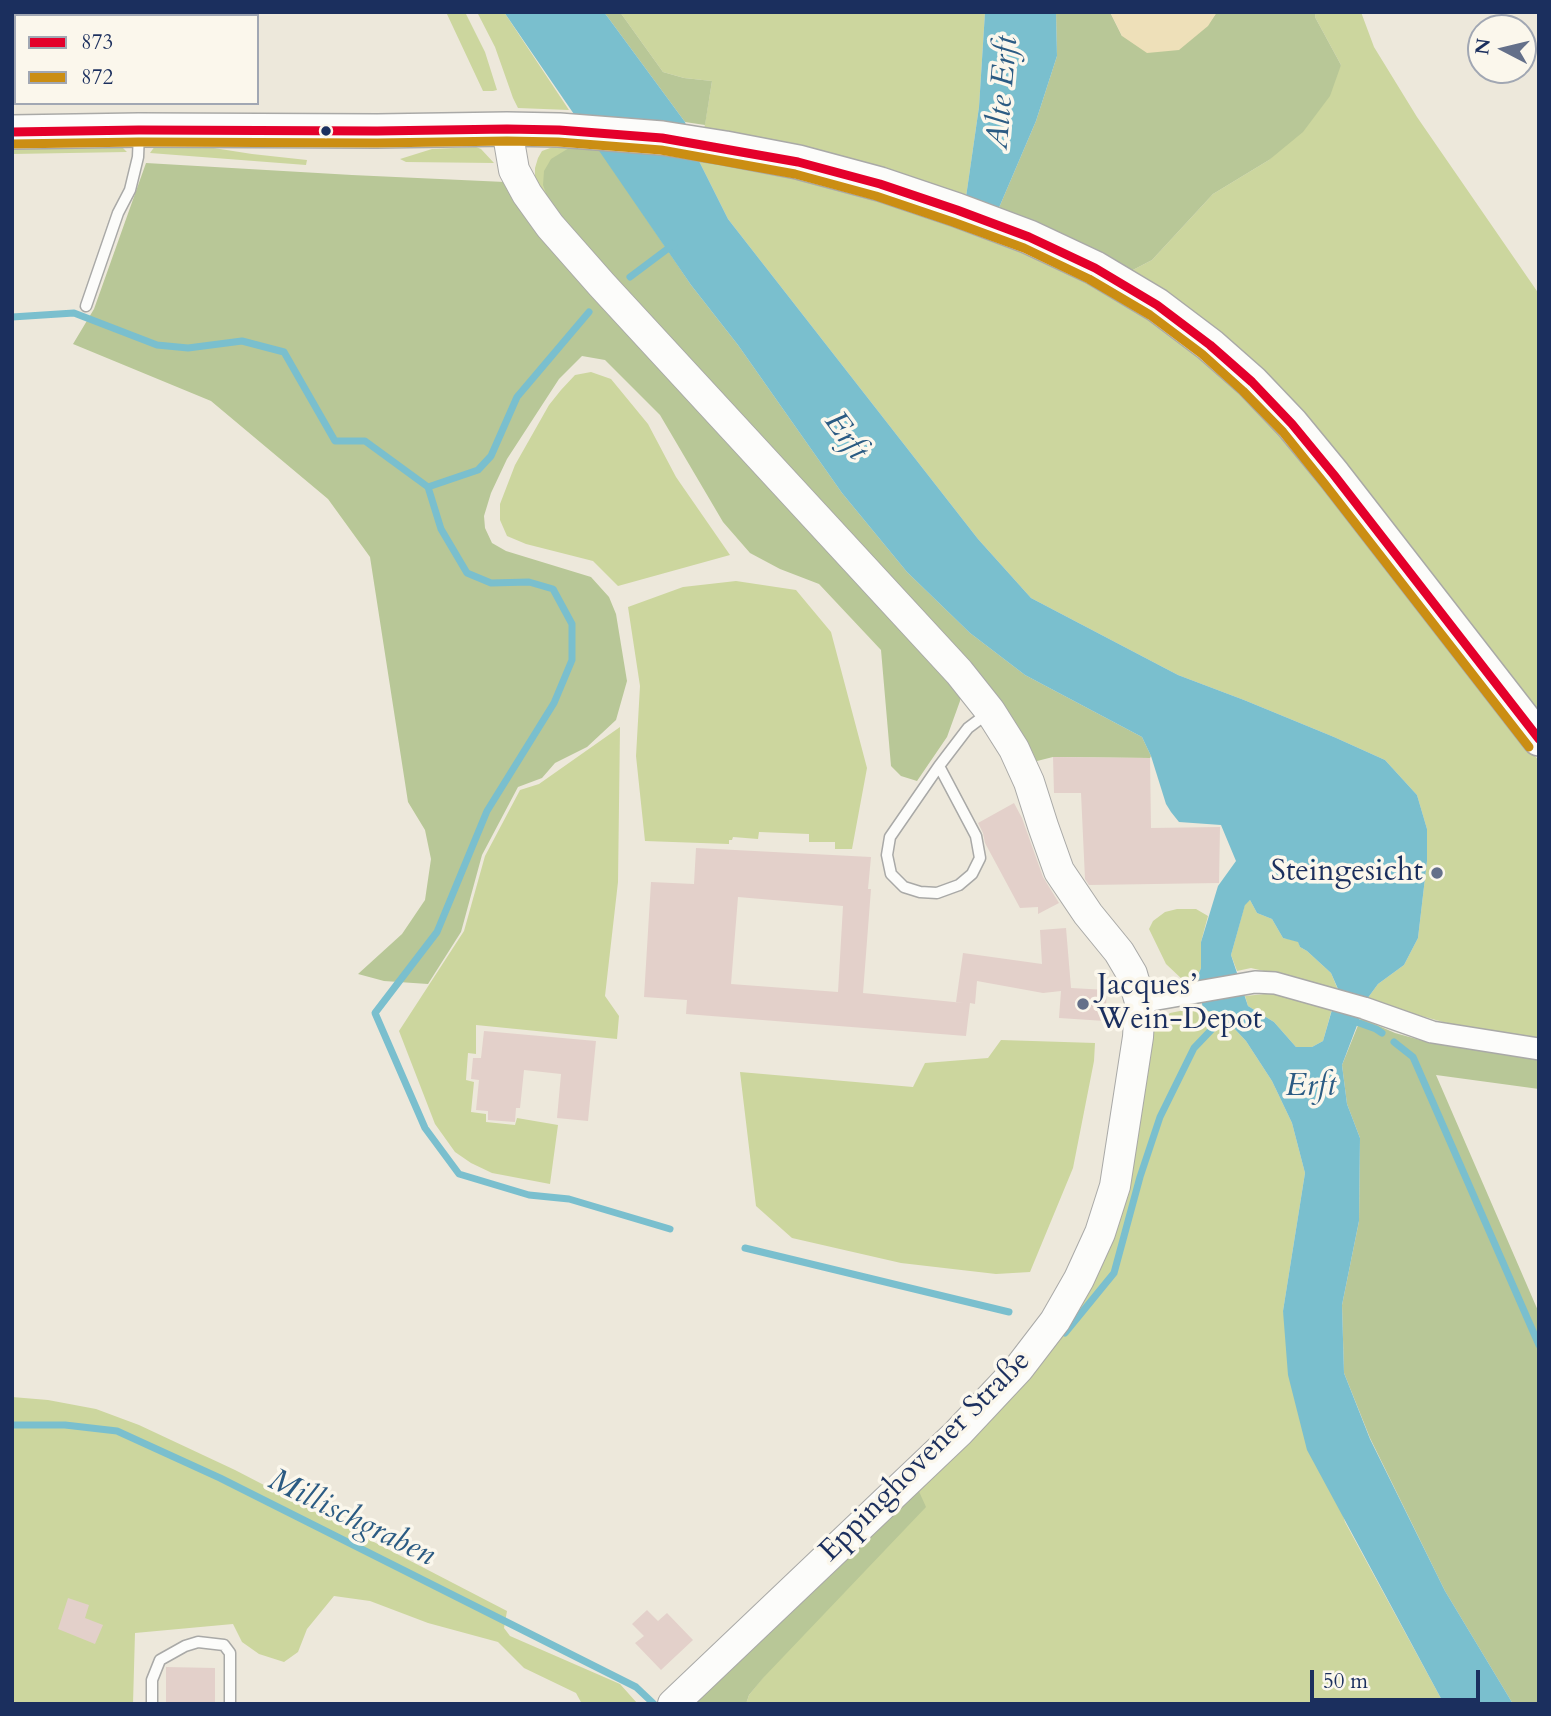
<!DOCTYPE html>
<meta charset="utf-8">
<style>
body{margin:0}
#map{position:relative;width:1551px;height:1716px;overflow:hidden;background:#ede8db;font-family:Cardo,serif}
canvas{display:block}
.frame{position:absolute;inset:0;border:14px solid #1b2f5e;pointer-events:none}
.legend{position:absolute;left:14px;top:14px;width:245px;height:91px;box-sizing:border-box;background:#fbf7ec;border:2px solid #a1a7b3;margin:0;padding:9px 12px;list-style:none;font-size:21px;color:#1b2f5e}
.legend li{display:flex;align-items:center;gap:14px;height:35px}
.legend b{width:35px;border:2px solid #a1a7b3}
.north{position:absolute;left:1467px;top:14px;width:70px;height:70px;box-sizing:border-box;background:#fbf7ec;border:2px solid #a1a7b3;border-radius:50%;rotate:277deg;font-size:19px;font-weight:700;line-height:28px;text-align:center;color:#1b2f5e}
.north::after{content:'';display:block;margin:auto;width:24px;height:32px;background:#64708a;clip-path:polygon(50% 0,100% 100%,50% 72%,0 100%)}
.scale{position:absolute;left:1310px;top:1670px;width:170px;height:32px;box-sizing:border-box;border:4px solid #1b2f5e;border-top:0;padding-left:9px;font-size:21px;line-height:24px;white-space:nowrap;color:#1b2f5e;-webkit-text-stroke:5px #fbf7ec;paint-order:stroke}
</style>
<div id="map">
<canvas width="1551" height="1716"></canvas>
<div class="frame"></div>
<ul class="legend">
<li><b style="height:9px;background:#e4002b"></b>873</li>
<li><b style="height:9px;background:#cb8e13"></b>872</li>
</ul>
<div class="north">N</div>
<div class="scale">50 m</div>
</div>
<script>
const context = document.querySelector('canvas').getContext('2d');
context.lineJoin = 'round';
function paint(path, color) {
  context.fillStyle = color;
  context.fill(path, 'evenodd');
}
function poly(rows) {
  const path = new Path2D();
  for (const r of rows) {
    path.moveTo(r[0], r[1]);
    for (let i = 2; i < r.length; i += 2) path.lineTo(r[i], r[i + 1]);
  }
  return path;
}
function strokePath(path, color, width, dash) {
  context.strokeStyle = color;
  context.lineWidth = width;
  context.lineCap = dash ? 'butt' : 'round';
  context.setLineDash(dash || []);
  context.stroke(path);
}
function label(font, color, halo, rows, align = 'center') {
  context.font = font + ' Cardo,serif';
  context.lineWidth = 7;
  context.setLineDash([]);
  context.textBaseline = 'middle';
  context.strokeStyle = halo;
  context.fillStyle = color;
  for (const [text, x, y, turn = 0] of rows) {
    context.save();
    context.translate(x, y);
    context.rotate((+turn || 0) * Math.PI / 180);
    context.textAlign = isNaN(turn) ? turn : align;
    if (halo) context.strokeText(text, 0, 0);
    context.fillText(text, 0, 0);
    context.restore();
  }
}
paint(poly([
 [446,12,465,12,485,52,497,90,493,91,483,91],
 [477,12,504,12,569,110,518,108,513,98,495,47],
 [620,12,985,12,979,107,966,197,704,130,712,81,684,78,663,72],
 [1316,12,1361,12,1374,47,1417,117,1539,294,1539,718,1343,466,1129,272,1152,260,1213,194,1269,160,1341,65,1315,17],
 [182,143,252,154,307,160,306,165,150,153,155,146],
 [12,144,120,145,127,152,12,154],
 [561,144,583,148,548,199,535,179,535,168,538,158,542,151],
 [476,147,481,149,494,163,406,162,400,159,432,149],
 [696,155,793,176,958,223,1088,280,1149,316,1244,393,1324,484,1539,761,1539,1040,1472,1030,1389,1007,1367,999,1378,984,1404,965,1418,938,1427,861,1427,829,1417,795,1385,760,1334,737,1244,700,1178,675,1031,598,978,539,728,219],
 [591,372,611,379,648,424,676,477,730,555,618,586,593,561,526,544,507,536,500,520,500,504,515,465,549,405,561,390,575,375],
 [736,581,796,590,831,632,867,768,852,849,835,849,835,842,809,842,809,834,759,832,758,839,733,837,732,840,729,840,729,844,645,841,636,756,640,686,628,607,683,587],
 [620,727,618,882,605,996,619,1016,617,1039,476,1025,476,1054,468,1053,466,1080,474,1082,471,1112,486,1114,486,1122,515,1125,517,1118,558,1125,550,1184,492,1173,471,1163,455,1152,435,1124,399,1031,464,931,485,856,520,790,539,784],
 [1250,900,1257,913,1272,919,1283,938,1298,941,1300,947,1307,951,1331,973,1338,990,1307,981,1251,968,1237,971,1231,955,1245,904],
 [1177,909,1196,909,1208,916,1201,942,1201,968,1197,978,1184,981,1166,964,1149,929,1153,921,1165,912],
 [1275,993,1332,1009,1323,1041,1312,1047,1296,1047,1274,1022,1248,1006,1245,996],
 [1203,1009,1216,1014,1231,1025,1246,1041,1272,1081,1292,1123,1305,1173,1283,1311,1345,1522,1444,1704,746,1704,749,1695,917,1487,1062,1328,1147,1048,1155,1026,1170,1013,1185,1010],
 [1001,1040,1095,1043,1094,1061,1073,1168,1030,1272,996,1274,901,1263,792,1238,756,1206,740,1072,913,1087,925,1063,988,1058],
 [12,1397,48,1400,96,1409,139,1425,235,1470,507,1611,504,1628,510,1636,620,1684,637,1703,582,1704,576,1693,524,1668,498,1642,428,1623,370,1601,334,1596,307,1629,298,1652,284,1662,259,1654,242,1642,233,1624,135,1633,133,1704,12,1704]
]), '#ccd69e');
paint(poly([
 [604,12,620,12,663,72,684,78,712,81,705,125,685,122],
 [1056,12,1110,12,1122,36,1207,26,1217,12,1316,12,1315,17,1341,65,1330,96,1303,132,1269,160,1213,194,1152,260,1129,272,998,210,1036,121,1057,56],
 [569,148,600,150,691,285,738,345,842,493,907,572,970,633,1025,675,1142,737,1151,756,1150,758,1053,757,1029,763,621,293,548,199,543,185,544,171,551,159],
 [146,163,352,175,505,182,961,684,960,701,947,737,917,781,901,776,891,766,881,650,819,584,780,569,750,553,723,522,660,415,605,360,582,356,559,379,507,459,491,493,484,516,485,528,492,543,506,551,591,577,609,597,616,614,627,681,616,720,587,747,555,763,542,778,518,787,482,855,461,932,428,984,384,981,358,974,402,934,425,900,431,859,425,830,408,802,370,557,328,499,211,401,73,344,94,309],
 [1361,1018,1395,1033,1431,1043,1539,1060,1539,1089,1436,1075,1539,1313,1539,1704,1513,1704,1445,1591,1370,1438,1344,1373,1342,1305,1359,1221,1360,1138,1347,1104,1342,1065],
 [917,1487,926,1507,764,1677,749,1695,746,1704,697,1704,698,1700]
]), '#b8c797');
paint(poly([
 [1110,12,1217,12,1208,26,1179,50,1147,53,1122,36]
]), '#eee0b9');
paint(poly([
 [504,12,604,12,685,122,696,155,728,219,978,539,1031,598,1178,675,1244,700,1334,737,1385,760,1417,795,1427,829,1427,861,1418,938,1404,965,1378,984,1367,999,1342,1065,1347,1104,1360,1138,1359,1221,1342,1305,1344,1373,1370,1439,1445,1591,1513,1704,1444,1704,1307,1450,1288,1375,1283,1311,1305,1173,1292,1123,1272,1081,1246,1041,1231,1025,1216,1014,1203,1009,1197,978,1201,968,1201,942,1218,886,1236,861,1221,825,1179,822,1171,812,1166,804,1151,756,1142,737,1025,675,970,633,907,572,842,493,738,345,691,285],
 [1250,900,1257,913,1272,919,1283,938,1298,942,1300,947,1307,951,1331,973,1338,989,1323,1041,1312,1047,1296,1047,1274,1022,1248,1006,1231,955,1245,905],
 [985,12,1056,12,1057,56,1036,121,998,210,966,197,979,107]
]), '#7abfce');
strokePath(poly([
 [630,277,674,244],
 [12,317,74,313,157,345,188,348,242,341,284,352,335,441,365,441,428,487,441,529,467,573,491,583,529,582,553,589,572,624,572,660,554,703,487,811,437,932,375,1013,425,1128,459,1174,529,1195,569,1199,670,1229],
 [428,487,478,470,491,456,517,397,589,312],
 [1351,1020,1376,1029,1382,1033],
 [1394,1042,1413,1057,1539,1345],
 [745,1248,1009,1312],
 [1065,1333,1114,1273,1140,1177,1160,1117,1194,1048,1215,1026,1231,1017],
 [12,1425,65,1425,117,1431,220,1478,636,1687,654,1704]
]), '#7abfce', 7);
paint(poly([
 [1053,757,1150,758,1151,828,1220,827,1219,883,1089,885,1085,879,1081,793,1054,793],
 [1014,803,1022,818,1043,877,1059,903,1038,914,1038,907,1020,908,985,843,983,833,978,823],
 [696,848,871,857,868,889,871,889,863,993,964,1003,956,1002,963,953,1042,964,1040,930,1066,928,1071,988,1107,990,1105,1021,1059,1018,1061,991,1043,993,977,981,975,1004,970,1003,966,1036,686,1014,687,1000,644,997,651,882,694,884],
 [738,897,843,906,838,992,731,984],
 [484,1031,596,1041,588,1121,557,1118,561,1074,524,1070,520,1108,516,1108,515,1122,488,1120,488,1111,476,1110,479,1080,471,1079,473,1058,481,1058],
 [68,1598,89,1605,85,1618,103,1625,95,1644,58,1629],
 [647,1610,658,1621,667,1613,693,1640,661,1670,635,1643,644,1636,632,1624],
 [166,1667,215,1668,215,1704,166,1704]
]), '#e3d0ca');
const lane = poly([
 [86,306,118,213,130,190,138,157,139,133],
 [939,766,890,837,887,855,891,874,904,887,920,892,937,893,959,885,972,874,980,858,976,836,939,766,968,728,988,713],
 [152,1704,152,1680,160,1660,185,1646,198,1642,224,1645,230,1653,230,1704]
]);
const street = poly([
 [1140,1002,1255,982,1275,983,1364,1008,1432,1032,1539,1049]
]);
const secondary = poly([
 [507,129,514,170,527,194,550,226,602,285,959,672,990,711,1014,749,1029,782,1043,826,1059,871,1088,914,1119,952,1132,974,1140,1002,1138,1037,1115,1186,1100,1233,1079,1279,1055,1321,1019,1368,958,1433,673,1704]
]);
const primary = poly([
 [12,132,139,130,377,131,507,129,559,130,662,138,725,148,798,162,880,184,957,210,1029,237,1095,268,1157,305,1210,345,1252,382,1292,424,1334,475,1539,739]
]);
strokePath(lane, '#a9a9a7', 13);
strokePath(street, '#a9a9a7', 24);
strokePath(secondary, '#a9a9a7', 32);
strokePath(primary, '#a9a9a7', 36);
strokePath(lane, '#fcfcfa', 10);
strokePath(street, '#fcfcfa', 21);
strokePath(secondary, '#fcfcfa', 30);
strokePath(primary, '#fcfcfa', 33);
strokePath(poly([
 [12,132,139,130,377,131,507,129,559,130,662,138,798,162,880,184,957,210,1029,237,1095,268,1157,305,1210,345,1252,382,1292,424,1334,475,1539,739]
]), '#e4002b', 9);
strokePath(poly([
 [12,144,139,142,377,143,507,141,558,142,661,150,795,174,876,196,953,222,1024,248,1089,279,1150,315,1202,354,1243,391,1283,432,1324,483,1529,747]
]), '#cb8e13', 9);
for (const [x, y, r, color] of [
 [326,131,6,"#1b2f5e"],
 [1437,873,7,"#64708a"],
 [1083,1004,7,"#64708a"]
]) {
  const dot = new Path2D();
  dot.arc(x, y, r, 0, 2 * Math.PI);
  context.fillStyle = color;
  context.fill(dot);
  strokePath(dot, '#fbf7ec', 2.5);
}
label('30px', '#1b2f5e', '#fbf7ec', [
 ["Steingesicht",1423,873],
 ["Jacques’",1097,987,"left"],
 ["Wein-Depot",1097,1021,"left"]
], 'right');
label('30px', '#1b2f5e', '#fbf7ec', [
 ["Eppinghovener Straße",926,1457,-45]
]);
label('italic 32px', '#2b5b83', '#fbf7ec', [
 ["Alte Erft",1004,93,-85],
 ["Erft",845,437,54],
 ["Erft",1311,1088],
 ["Millischgraben",351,1519,26]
]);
</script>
